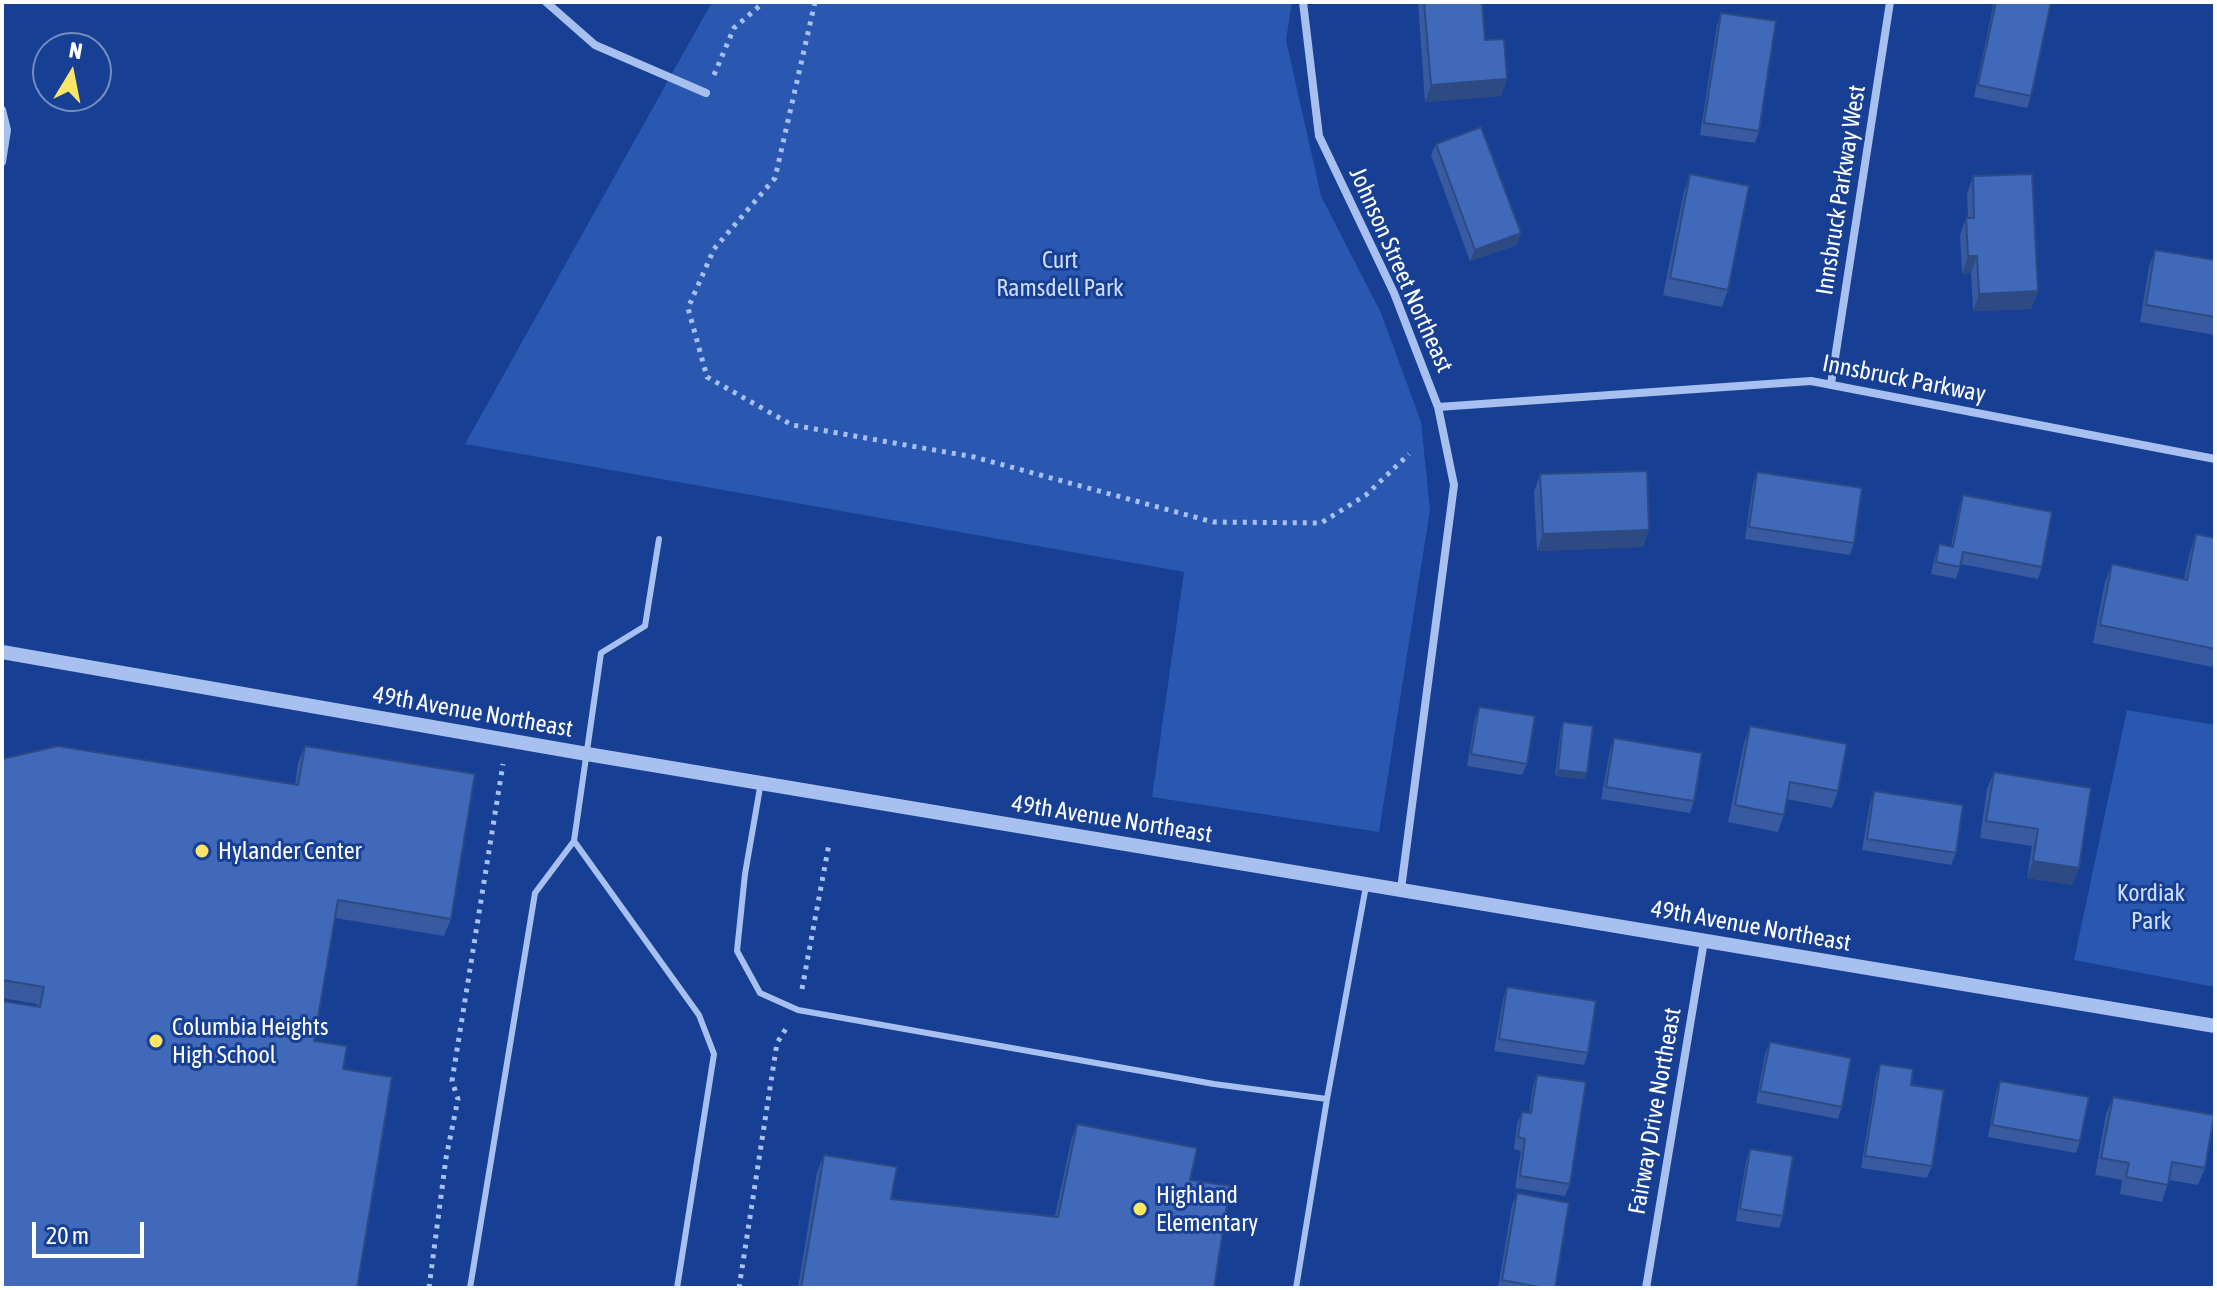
<!DOCTYPE html>
<style>
body{margin:0}
#map{position:relative;width:2217px;height:1290px;overflow:hidden;background:#173f93;font-family:"Asap Condensed",sans-serif}
canvas{display:block}
.frame{position:absolute;inset:0;border:4px solid #fff;pointer-events:none}
.north{position:absolute;left:32px;top:32px;width:80px;height:80px;box-sizing:border-box;background:#173f93;border:2px solid #748cbe;border-radius:50%;rotate:10deg;font-size:22px;font-weight:700;line-height:32px;text-align:center;color:#fff}
.north::after{content:'';display:block;margin:auto;width:28px;height:36px;background:#ffe566;clip-path:polygon(50% 0,100% 100%,50% 72%,0 100%)}
.scale{position:absolute;left:32px;top:1222px;width:112px;height:36px;box-sizing:border-box;border:4px solid #fff;border-top:0;padding-left:10px;font-size:24px;line-height:28px;white-space:nowrap;color:#fff;-webkit-text-stroke:6px #173f93;paint-order:stroke}
</style>
<div id="map">
<canvas width="2217" height="1290"></canvas>
<div class="frame"></div>
<div class="north">N</div>
<div class="scale">20 m</div>
</div>
<script>
const context = document.querySelector('canvas').getContext('2d');
context.lineJoin = 'round';
function paint(path, color) {
  context.fillStyle = color;
  context.fill(path, 'evenodd');
}
function poly(rows) {
  const path = new Path2D();
  for (const r of rows) {
    path.moveTo(r[0], r[1]);
    for (let i = 2; i < r.length; i += 2) path.lineTo(r[i], r[i + 1]);
  }
  return path;
}
function strokePath(path, color, width, dash) {
  context.strokeStyle = color;
  context.lineWidth = width;
  context.lineCap = dash ? 'butt' : 'round';
  context.setLineDash(dash || []);
  context.stroke(path);
}
function label(font, color, halo, rows, align = 'center') {
  context.font = font + ' "Asap Condensed",sans-serif';
  context.lineWidth = 6;
  context.setLineDash([]);
  context.textBaseline = 'middle';
  context.strokeStyle = halo;
  context.fillStyle = color;
  for (const [text, x, y, turn = 0] of rows) {
    context.save();
    context.translate(x, y);
    context.rotate((+turn || 0) * Math.PI / 180);
    context.textAlign = isNaN(turn) ? turn : align;
    if (halo) context.strokeText(text, 0, 0);
    context.fillText(text, 0, 0);
    context.restore();
  }
}
paint(poly([
 [712,2,1292,2,1286,40,1321,196,1381,313,1421,422,1430,510,1379,832,1152,797,1184,572,465,444],
 [2127,710,2215,725,2215,987,2074,960]
]), '#2a58b1');
strokePath(poly([
 [815,2,775,178,714,249,688,308,707,377,792,425,974,457,1213,522,1321,523,1366,495,1409,454],
 [714,75,734,28,764,2],
 [802,989,829,844],
 [429,1288,446,1158,458,1099,452,1081,503,764],
 [739,1288,777,1043,787,1027]
]), '#a7c0f0', 5, [4, 6]);
strokePath(poly([
 [761,782,745,874,737,951,760,993,798,1010,1214,1084,1327,1099],
 [574,841,699,1015,714,1054,677,1288],
 [470,1288,535,893,574,841,601,653,645,626,659,539],
 [1296,1288,1327,1099,1366,886]
]), '#a7c0f0', 6);
strokePath(poly([
 [546,2,595,45,706,93],
 [1303,2,1319,136,1394,293,1438,407,1454,485,1401,889],
 [2,110,7,130,2,162],
 [1831,384,1890,2],
 [1438,407,1811,381,2215,459],
 [1646,1288,1704,941]
]), '#a7c0f0', 8);
strokePath(poly([
 [2,652,587,754,2215,1026]
]), '#a7c0f0', 14);
paint(poly([
 [1418,2,1482,2,1485,40,1507,79,1501,96,1425,102],
 [1994,2,2051,2,2031,96,2027,108,1974,97],
 [1721,13,1759,131,1755,143,1700,135,1717,25],
 [1436,144,1517,245,1470,261,1431,155],
 [1690,174,1728,290,1722,307,1663,295,1684,191],
 [1973,176,2038,291,2031,309,1973,311,1971,273,1962,274,1960,235,1966,218,1968,218,1967,194],
 [2155,250,2215,260,2215,335,2140,322,2149,267],
 [1757,472,1854,543,1850,555,1745,539,1753,484],
 [1540,474,1643,547,1537,551,1534,492],
 [1963,495,2042,567,2038,579,1961,564,1956,579,1931,574,1935,556,1939,544,1951,546,1959,507],
 [2196,534,2215,538,2215,660,2212,667,2093,643,2105,582,2112,564,2184,579,2190,552],
 [1479,707,1527,764,1522,775,1467,766,1475,718],
 [1563,722,1585,779,1555,776,1561,728],
 [1750,726,1838,791,1832,808,1787,799,1784,815,1778,832,1728,822,1744,743],
 [1614,738,1694,801,1690,813,1601,799,1610,750],
 [305,746,451,919,444,936,335,918,314,1041,343,1069,357,1288,37,1007,37,1004,2,998,2,759,295,785,298,763],
 [1994,772,2079,868,2072,885,2027,878,2032,846,1980,838,1987,789],
 [1874,791,1956,853,1951,865,1862,850,1870,803],
 [1507,987,1588,1053,1584,1065,1494,1051,1503,999],
 [1770,1042,1842,1107,1838,1119,1756,1103,1765,1054],
 [1880,1064,1932,1166,1927,1178,1861,1168,1876,1076],
 [1537,1075,1570,1184,1565,1196,1515,1188,1521,1151,1514,1149,1517,1124,1522,1112,1529,1113,1533,1086],
 [2000,1081,2080,1141,2076,1153,1988,1137,1996,1092],
 [2113,1097,2205,1168,2198,1185,2169,1180,2162,1202,2120,1194,2122,1180,2095,1175,2106,1114],
 [1077,1124,1190,1180,1214,1288,798,1288,817,1172,824,1155,891,1199,1055,1216,1071,1141],
 [1750,1149,1783,1216,1779,1228,1736,1221,1746,1161],
 [1517,1193,1555,1288,1498,1288,1512,1205]
]), '#375aa0');
paint(poly([
 [1507,79,1501,96,1425,102,1431,85],
 [1521,233,1517,245,1470,261,1475,250],
 [1968,256,1977,256,1971,273,1962,274],
 [2038,291,2031,309,1973,311,1979,294],
 [1649,530,1643,547,1537,551,1543,534],
 [1558,770,1587,773,1585,779,1555,776],
 [2033,861,2079,868,2072,885,2027,878]
]), '#2d4a82');
const building = poly([
 [1424,2,1482,2,1485,40,1504,39,1507,79,1431,85,1424,2],
 [1996,2,2051,2,2031,96,1978,85,1996,2],
 [1721,13,1776,21,1759,131,1704,123,1721,13],
 [1481,127,1521,233,1475,250,1436,144,1481,127],
 [1690,174,1749,186,1728,290,1670,278,1690,174],
 [2032,174,2038,291,1979,294,1977,256,1968,256,1966,218,1974,218,1973,176,2032,174],
 [2155,250,2215,260,2215,317,2146,305,2155,250],
 [1647,471,1649,530,1543,534,1540,474,1647,471],
 [1757,472,1862,488,1854,543,1749,527,1757,472],
 [1963,495,2052,512,2042,567,1963,552,1960,567,1936,562,1939,544,1953,547,1963,495],
 [2196,534,2215,538,2215,649,2100,625,2112,564,2187,580,2196,534],
 [1479,707,1535,716,1527,764,1471,754,1479,707],
 [1563,722,1593,726,1587,773,1558,770,1563,722],
 [1750,726,1847,744,1838,791,1790,782,1784,815,1735,805,1750,726],
 [1614,738,1702,753,1694,801,1606,787,1614,738],
 [58,746,298,785,305,746,475,774,451,919,338,900,314,1041,347,1046,343,1069,392,1077,357,1288,2,1288,2,1001,40,1007,44,987,2,980,2,759,58,746],
 [1994,772,2091,788,2079,868,2033,861,2038,829,1986,821,1994,772],
 [1874,791,1963,805,1956,853,1867,839,1874,791],
 [1507,987,1596,1001,1588,1053,1499,1039,1507,987],
 [1770,1042,1851,1058,1842,1107,1760,1091,1770,1042],
 [1880,1064,1913,1069,1911,1085,1944,1090,1932,1166,1865,1156,1880,1064],
 [1537,1075,1586,1082,1570,1184,1520,1176,1525,1139,1518,1137,1522,1112,1531,1113,1537,1075],
 [2000,1081,2089,1097,2080,1141,1992,1125,2000,1081],
 [2113,1097,2214,1115,2205,1168,2172,1162,2168,1185,2126,1177,2129,1163,2101,1158,2113,1097],
 [1077,1124,1197,1148,1190,1180,1230,1186,1214,1288,801,1288,824,1155,897,1167,891,1199,1058,1217,1077,1124],
 [1750,1149,1793,1156,1783,1216,1740,1209,1750,1149],
 [1517,1193,1569,1203,1555,1288,1545,1288,1502,1280,1517,1193]
]);
paint(building, '#4069ba');
strokePath(building, '#2d4a82', 2);
for (const [x, y, r, color] of [
 [202,851,8,"#ffe566"],
 [156,1041,8,"#ffe566"],
 [1140,1209,8,"#ffe566"]
]) {
  const dot = new Path2D();
  dot.arc(x, y, r, 0, 2 * Math.PI);
  context.fillStyle = color;
  context.fill(dot);
  strokePath(dot, '#173f93', 3);
}
label('24px', '#fff', '#173f93', [
 ["Innsbruck Parkway West",1841,190,-81],
 ["Johnson Street Northeast",1401,270,66],
 ["Innsbruck Parkway",1904,379,11],
 ["49th Avenue Northeast",473,712,10],
 ["49th Avenue Northeast",1112,819,9],
 ["49th Avenue Northeast",1751,926,10],
 ["Fairway Drive Northeast",1655,1111,-80]
]);
label('24px', '#ceddfb', '#173f93', [
 ["Curt",1060,260],
 ["Ramsdell Park",1060,288],
 ["Kordiak",2151,893],
 ["Park",2151,921]
]);
label('24px', '#fff', '#173f93', [
 ["Hylander Center",218,851],
 ["Columbia Heights",172,1027],
 ["High School",172,1055],
 ["Highland",1156,1195],
 ["Elementary",1156,1223]
], 'left');
</script>
